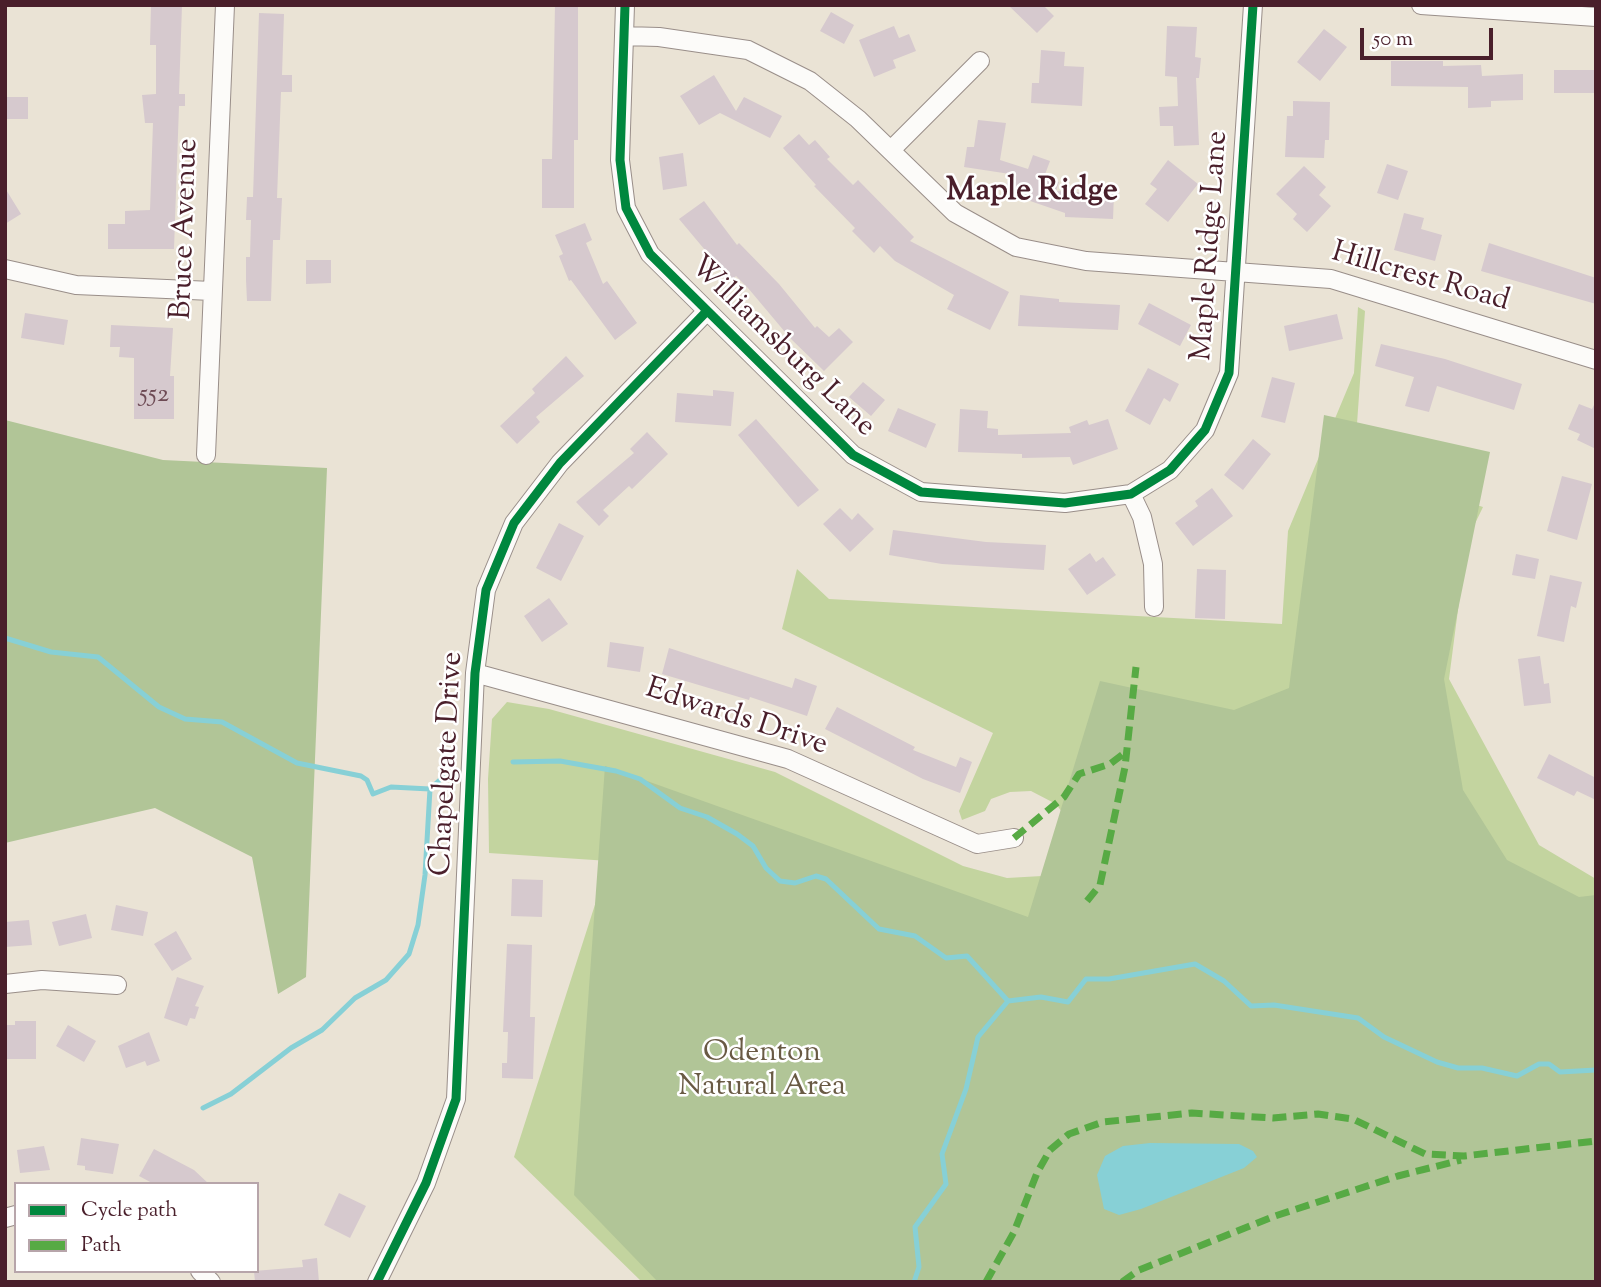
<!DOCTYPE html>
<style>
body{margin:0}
#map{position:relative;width:1601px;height:1287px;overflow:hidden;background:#eae3d5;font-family:"Sorts Mill Goudy",serif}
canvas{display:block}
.frame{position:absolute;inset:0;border:7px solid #4a1f2b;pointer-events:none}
.legend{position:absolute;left:14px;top:1182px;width:245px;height:91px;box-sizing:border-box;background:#fff;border:2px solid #b7a5aa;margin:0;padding:9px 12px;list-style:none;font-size:21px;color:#4a1f2b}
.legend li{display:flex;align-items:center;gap:14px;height:35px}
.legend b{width:35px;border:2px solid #b7a5aa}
.scale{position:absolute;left:1360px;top:28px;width:133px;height:32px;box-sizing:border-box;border:4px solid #4a1f2b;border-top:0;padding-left:9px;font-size:21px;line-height:24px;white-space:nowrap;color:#4a1f2b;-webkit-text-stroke:5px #fff;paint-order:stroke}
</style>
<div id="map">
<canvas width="1601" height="1287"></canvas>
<div class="frame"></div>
<ul class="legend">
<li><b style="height:9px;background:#00873e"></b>Cycle path</li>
<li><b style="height:9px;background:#57aa44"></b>Path</li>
</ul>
<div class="scale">50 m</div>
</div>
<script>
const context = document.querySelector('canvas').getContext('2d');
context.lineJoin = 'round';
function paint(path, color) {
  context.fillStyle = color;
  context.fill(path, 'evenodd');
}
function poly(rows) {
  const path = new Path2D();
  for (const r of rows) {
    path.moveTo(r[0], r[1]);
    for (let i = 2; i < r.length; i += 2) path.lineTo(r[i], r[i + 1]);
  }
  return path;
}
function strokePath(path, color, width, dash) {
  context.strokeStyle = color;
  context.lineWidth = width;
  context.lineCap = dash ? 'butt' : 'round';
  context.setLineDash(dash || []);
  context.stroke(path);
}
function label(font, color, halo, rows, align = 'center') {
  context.font = font + ' "Sorts Mill Goudy",serif';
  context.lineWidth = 5;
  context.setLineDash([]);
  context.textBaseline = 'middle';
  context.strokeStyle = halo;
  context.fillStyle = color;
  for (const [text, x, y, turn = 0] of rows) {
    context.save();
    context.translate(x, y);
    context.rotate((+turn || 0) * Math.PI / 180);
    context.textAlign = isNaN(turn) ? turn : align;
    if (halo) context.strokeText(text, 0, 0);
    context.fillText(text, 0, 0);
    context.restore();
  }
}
paint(poly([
 [1358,307,1365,311,1354,466,1483,507,1467,540,1449,679,1539,845,1596,879,1596,1282,642,1282,514,1157,609,861,489,853,488,779,492,719,507,702,549,709,775,772,963,866,1007,878,1042,876,1065,816,1056,804,1031,791,1010,792,991,799,985,811,962,820,959,811,993,733,782,629,797,569,829,599,1282,624,1288,531,1354,373]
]), '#c3d49f');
paint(poly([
 [1324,415,1490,452,1444,679,1463,790,1507,860,1579,897,1596,895,1596,1282,658,1282,574,1195,605,766,1028,917,1100,681,1234,710,1289,688],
 [5,420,163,460,327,468,306,977,278,994,252,857,155,808,5,843]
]), '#b1c597');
paint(poly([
 [1150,1143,1239,1144,1253,1151,1257,1157,1244,1168,1141,1209,1119,1215,1104,1209,1097,1175,1105,1156,1123,1146]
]), '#87d0d6');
strokePath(poly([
 [5,638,51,652,98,657,159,707,185,719,222,722,297,763,361,776,367,780,373,794,391,787,430,789,443,777],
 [513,762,560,761,616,771,640,779,680,808,707,817,737,834,753,846,766,868,780,881,795,883,816,876,826,879,879,929,915,936,946,958,967,956,1008,1001,1041,997,1068,1002,1086,979,1109,979,1195,964,1224,981,1251,1006,1274,1005,1358,1018,1384,1037,1437,1062,1458,1068,1482,1068,1517,1076,1539,1064,1549,1064,1560,1072,1596,1070],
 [203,1108,231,1094,291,1048,322,1030,355,998,386,980,409,954,418,925,425,875,430,789],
 [914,1282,919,1267,915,1227,946,1184,942,1154,966,1089,978,1037,1008,1001]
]), '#87d0d6', 5);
paint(poly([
 [151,5,182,5,179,94,185,94,185,106,179,106,174,249,108,249,108,224,125,224,125,211,150,210,153,123,145,123,142,95,156,94,156,45,150,45],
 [555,5,578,5,578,140,574,140,574,208,542,208,542,159,552,159],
 [1008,5,1043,5,1054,16,1037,33],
 [831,12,854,25,844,44,820,31],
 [259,13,284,14,282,75,292,75,292,92,281,92,277,198,282,198,280,240,273,240,271,301,247,301,246,280,246,257,250,257,251,220,246,220,247,197,253,197],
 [894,26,899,38,909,34,916,51,893,60,896,68,874,77,859,40],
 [1167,26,1197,27,1195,57,1201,58,1199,78,1196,78,1199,145,1174,146,1173,126,1160,126,1159,107,1178,106,1177,77,1165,76],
 [1324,29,1347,47,1320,81,1297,62],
 [1041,50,1065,52,1064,66,1084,67,1082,106,1031,103,1032,83,1039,83],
 [1391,61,1443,61,1443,66,1481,65,1482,76,1523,74,1523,100,1491,101,1491,107,1468,108,1468,87,1391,86],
 [1554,70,1596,70,1596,93,1554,93],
 [714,75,736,111,744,97,782,116,770,138,720,113,699,125,680,96],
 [5,97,28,97,28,119,5,119],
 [1293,101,1330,102,1329,140,1325,140,1324,158,1285,157,1287,116,1293,116],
 [978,120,1006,123,1000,160,1028,169,1033,155,1050,161,1044,177,1059,182,1056,191,1114,194,1113,219,1065,217,1065,213,1004,192,1010,174,964,167,967,147,974,147],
 [799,134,809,145,815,140,830,157,827,159,853,185,858,180,914,237,910,241,1009,292,990,330,947,309,954,295,895,261,880,246,874,253,852,231,855,228,814,186,816,185,783,148],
 [683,153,687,186,663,190,659,157],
 [1168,160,1198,184,1168,222,1145,204,1157,189,1150,184],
 [1387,164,1408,171,1398,200,1377,193],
 [1304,166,1326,187,1319,195,1331,206,1307,232,1293,219,1297,214,1276,194],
 [5,188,21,214,5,224],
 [704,201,737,245,739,243,779,284,815,328,817,326,829,337,839,328,853,342,824,371,790,338,748,288,736,276,731,281,679,219],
 [1404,213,1424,218,1421,229,1442,235,1435,261,1394,250],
 [585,223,592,240,586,243,603,284,607,281,637,323,615,340,571,280,569,281,559,256,563,254,555,235],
 [1489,243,1596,278,1596,304,1481,271],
 [306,260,331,260,331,283,306,284],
 [1020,295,1059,299,1059,302,1120,305,1118,330,1018,326],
 [1149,303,1191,325,1180,346,1138,324],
 [25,313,68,320,64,345,21,338],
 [1337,314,1343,339,1289,351,1284,326],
 [111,325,173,328,170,376,174,376,174,419,134,419,134,358,119,357,120,347,110,347],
 [1381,344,1445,359,1522,384,1514,410,1437,386,1429,412,1405,406,1414,377,1375,366],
 [566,356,584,376,536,417,540,422,517,444,500,426,535,393,532,389],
 [1148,368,1179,384,1170,402,1164,398,1150,425,1125,411],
 [1272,377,1295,383,1285,423,1261,417],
 [863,382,885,400,871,416,849,397],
 [713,390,734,392,731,426,675,422,677,393,713,396],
 [1596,401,1596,449,1577,440,1580,434,1568,429,1579,404,1592,409],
 [898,408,936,424,926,448,888,431],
 [960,409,988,411,987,428,998,429,998,435,1071,433,1069,427,1087,420,1089,425,1108,419,1118,449,1073,465,1070,457,1022,458,1022,454,958,452],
 [756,419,819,490,798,507,738,435],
 [647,432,668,454,632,489,629,486,603,510,609,516,599,526,576,502,634,453,630,449],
 [1253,439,1271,454,1243,490,1224,475],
 [1562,476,1592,484,1577,540,1547,531],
 [1212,488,1233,516,1193,546,1175,523,1198,506,1195,501],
 [840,508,852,520,858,513,874,529,850,552,823,524],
 [559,523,584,536,561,581,536,568],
 [893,530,986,542,1046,545,1044,570,942,564,889,555],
 [1090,553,1096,562,1103,557,1116,575,1087,595,1068,569],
 [1516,554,1539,559,1535,579,1512,575],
 [1197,569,1226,570,1225,619,1195,618],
 [1550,575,1582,582,1576,608,1571,606,1564,642,1537,636],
 [549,598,568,624,542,642,524,616],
 [610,642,644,647,640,672,607,667],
 [669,648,792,688,795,678,817,686,807,716,750,697,749,700,662,674],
 [1540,656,1544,684,1549,683,1551,703,1524,706,1518,659],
 [837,707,915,747,913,750,956,767,960,757,972,762,960,793,923,779,825,729],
 [1549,754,1596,778,1596,800,1577,791,1574,796,1537,778],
 [512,879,543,880,542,917,511,916],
 [116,905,148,912,143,936,111,930],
 [86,914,92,938,59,946,52,922],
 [29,920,32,945,5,947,5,922],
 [176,931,192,959,172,971,154,944],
 [507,944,532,945,530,1017,535,1017,533,1079,502,1078,502,1063,507,1063,508,1032,503,1032],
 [177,977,204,986,195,1006,199,1007,195,1019,190,1018,187,1026,164,1018],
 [15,1021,36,1021,36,1059,5,1059,5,1025,15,1025],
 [68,1025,96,1041,84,1062,56,1046],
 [149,1032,160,1061,147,1066,145,1061,126,1068,118,1046],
 [81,1138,119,1144,113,1174,85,1170,85,1166,77,1165],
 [44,1146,50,1170,20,1173,17,1150],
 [154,1149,194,1170,209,1184,154,1184,139,1176],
 [339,1193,366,1206,350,1238,324,1225],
 [317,1258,319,1282,255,1282,254,1271,303,1267,302,1260]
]), '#d6c9ce');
const minor = poly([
 [625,5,620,160,626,208,650,254,853,455,921,492,1065,503,1131,494,1170,470,1205,430,1229,373,1253,5],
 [1421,5,1596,17],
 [624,36,659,37,748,50,810,81,858,119,955,213,1016,247,1086,261,1331,279,1596,360],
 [891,150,980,61],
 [5,269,76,285,212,291],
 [206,455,225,5],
 [1131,494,1142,517,1153,564,1154,607],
 [475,673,788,759,977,844,1014,838],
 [5,984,42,980,117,985],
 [5,1218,16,1215],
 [200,1271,211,1282],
 [377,1282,426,1183,456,1099,475,673,486,590,514,523,560,463,706,312]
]);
strokePath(minor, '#998e89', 20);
strokePath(minor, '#fcfbf9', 18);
strokePath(poly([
 [1014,838,1064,797,1079,774,1110,764,1127,751],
 [1087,901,1100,885,1125,767,1136,667],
 [986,1282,1014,1232,1037,1173,1050,1150,1069,1134,1103,1122,1192,1113,1273,1118,1318,1114,1353,1119,1425,1154,1464,1156,1596,1141],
 [1122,1282,1139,1270,1275,1216,1398,1176,1461,1160]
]), '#57aa44', 7, [14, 7]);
strokePath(poly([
 [625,5,620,160,626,208,650,254,853,455,921,492,1065,503,1131,494,1170,470,1205,430,1229,373,1253,5],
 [377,1282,426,1183,456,1099,475,673,486,590,514,523,560,463,706,312]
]), '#00873e', 9);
label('26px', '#6d4a54', null, [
 ["552",154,397]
]);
label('30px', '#4a1f2b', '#fff', [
 ["Bruce Avenue",187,229,-88],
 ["Maple Ridge Lane",1212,246,-86],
 ["Hillcrest Road",1420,279,16],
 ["Williamsburg Lane",781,348,44],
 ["Edwards Drive",736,719,18],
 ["Chapelgate Drive",449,764,-87]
]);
label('30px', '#695a44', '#fff', [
 ["Odenton",762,1055],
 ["Natural Area",762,1089]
]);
label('bold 32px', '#4a1f2b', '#fff', [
 ["Maple Ridge",1032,194]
]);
</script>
